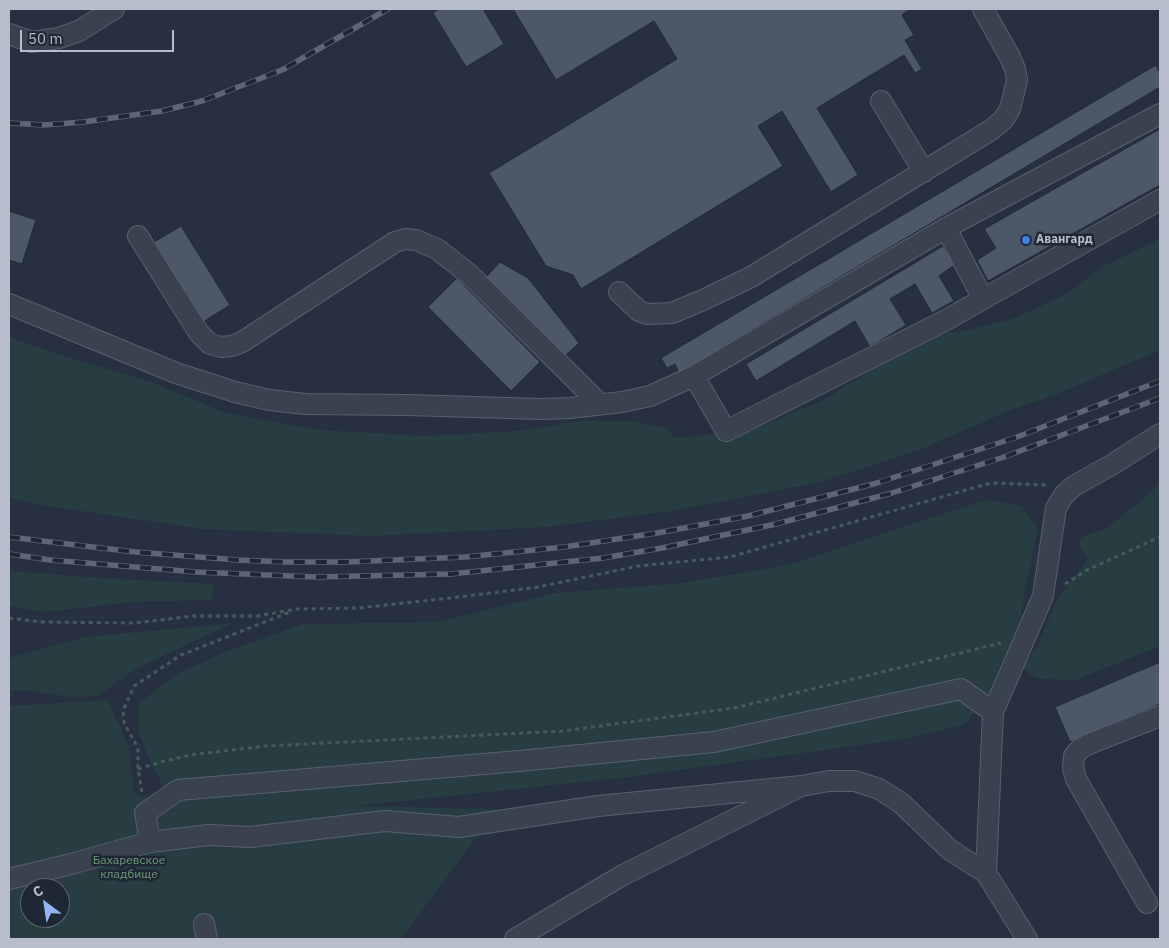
<!DOCTYPE html>
<meta charset="utf-8">
<style>
body{margin:0}
#map{position:relative;width:1169px;height:948px;overflow:hidden;background:#263040;font-family:"IBM Plex Sans",sans-serif}
canvas{display:block}
.frame{position:absolute;inset:0;border:10px solid #b7bdca;pointer-events:none}
.north{position:absolute;left:20px;top:878px;width:50px;height:50px;box-sizing:border-box;background:#1f2735;border:1px solid #5c6371;border-radius:50%;rotate:329deg;font-size:14px;font-weight:700;line-height:20px;text-align:center;color:#b7bdca}
.north::after{content:'';display:block;margin:auto;width:18px;height:22px;background:#91b4f5;clip-path:polygon(50% 0,100% 100%,50% 72%,0 100%)}
.scale{position:absolute;left:20px;top:30px;width:154px;height:22px;box-sizing:border-box;border:2px solid #b7bdca;border-top:0;padding-left:6px;font-size:15px;line-height:18px;white-space:nowrap;color:#b7bdca;-webkit-text-stroke:4px #1f2735;paint-order:stroke}
</style>
<div id="map">
<canvas width="1169" height="948"></canvas>
<div class="frame"></div>
<div class="north">С</div>
<div class="scale">50 m</div>
</div>
<script>
const context = document.querySelector('canvas').getContext('2d');
context.lineJoin = 'round';
function paint(path, color) {
  context.fillStyle = color;
  context.fill(path, 'evenodd');
}
function poly(rows) {
  const path = new Path2D();
  for (const r of rows) {
    path.moveTo(r[0], r[1]);
    for (let i = 2; i < r.length; i += 2) path.lineTo(r[i], r[i + 1]);
  }
  return path;
}
function strokePath(path, color, width, dash) {
  context.strokeStyle = color;
  context.lineWidth = width;
  context.lineCap = dash ? 'butt' : 'round';
  context.setLineDash(dash || []);
  context.stroke(path);
}
function label(font, color, halo, rows, align = 'center') {
  context.font = font + ' "IBM Plex Sans",sans-serif';
  context.lineWidth = 5;
  context.setLineDash([]);
  context.textBaseline = 'middle';
  context.strokeStyle = halo;
  context.fillStyle = color;
  for (const [text, x, y, turn = 0] of rows) {
    context.save();
    context.translate(x, y);
    context.rotate((+turn || 0) * Math.PI / 180);
    context.textAlign = isNaN(turn) ? turn : align;
    if (halo) context.strokeText(text, 0, 0);
    context.fillText(text, 0, 0);
    context.restore();
  }
}
paint(poly([
 [1160,239,1160,350,1057,394,1011,410,919,450,820,482,673,511,546,527,371,536,203,529,47,506,9,498,9,337,57,354,151,382,226,413,320,430,423,436,517,431,580,421,630,421,667,428,674,438,748,431,822,401,929,334,964,331,1012,319,1063,296,1104,266],
 [1160,482,1160,646,1073,681,1036,678,1022,668,1038,645,1056,601,1088,559,1078,543,1083,537,1108,527,1145,497],
 [986,500,1021,506,1038,528,1023,601,1020,624,1000,667,989,694,964,725,903,739,629,777,356,806,497,809,401,939,9,939,9,706,108,700,129,747,134,792,158,803,171,802,148,757,138,730,138,704,175,675,227,651,303,624,437,622,556,593,681,583,787,565],
 [30,888,60,888,60,918,30,918],
 [9,571,115,579,215,584,211,600,133,602,46,612,9,606],
 [233,623,139,667,97,696,71,697,24,690,9,691,9,658,85,637]
]), '#283d41');
const building = poly([
 [439,9,483,9,504,44,466,67,433,13,439,9],
 [513,9,909,9,909,10,902,15,914,35,905,40,922,69,915,73,904,55,817,108,858,175,831,192,782,111,758,126,783,166,581,289,573,275,546,266,489,173,677,59,654,21,556,80,513,9],
 [1156,65,1160,73,1160,87,679,373,675,364,667,368,661,358,1156,65],
 [1160,129,1160,185,988,281,977,260,996,248,984,229,1160,129],
 [9,211,36,220,22,264,9,260,9,211],
 [181,226,230,305,203,322,154,242,181,226],
 [943,246,956,264,939,276,954,301,932,313,915,284,890,299,906,325,870,347,855,321,756,381,746,364,943,246],
 [500,262,528,278,579,343,563,358,485,278,500,262],
 [457,278,540,362,511,391,428,307,457,278],
 [1160,662,1160,704,1070,742,1055,707,1160,662]
]);
paint(building, '#4c5768');
strokePath(building, '#212937', 1);
const minor = poly([
 [9,34,32,42,59,38,79,31,114,9],
 [881,101,924,172],
 [946,228,983,299,1160,200],
 [138,236,199,333,210,344,221,347,232,346,242,342,395,242,405,239,416,240,437,249,469,274,600,404],
 [619,292,639,311,648,314,672,313,703,300,751,277,991,130,1003,120,1010,109,1017,80,1015,69,1010,57,983,9],
 [9,304,176,373,235,392,269,400,306,404,407,405,541,409,570,408,622,402,650,396,694,376,946,228,1160,114],
 [694,376,726,431,948,319,983,299],
 [150,842,145,813,178,790,519,761,714,742,961,689,993,712],
 [986,873,993,712,1043,596,1056,508,1064,495,1074,486,1113,464,1160,434],
 [9,879,71,864,150,842,209,835,250,837,385,821,459,827,598,806,801,786],
 [1147,903,1076,779,1073,768,1074,756,1080,749,1089,744,1160,716],
 [204,924,207,939],
 [515,939,623,875,801,786,829,781,855,781,879,789,901,803,950,850,986,873,1027,939]
]);
strokePath(minor, '#58606d', 22);
strokePath(poly([
 [1065,584,1087,570,1160,537],
 [9,618,41,622,135,623,193,616,257,616,297,609,359,608,450,598,538,587,638,566,730,557,991,483,1048,485],
 [138,769,161,762,190,755,266,746,563,731,734,708,1001,643],
 [142,792,138,769,138,748,124,723,123,711,134,686,181,655,290,612]
]), '#465a5d', 3, [4, 4]);
strokePath(minor, '#3a424f', 20);
const rail = poly([
 [9,123,44,125,83,122,162,111,202,101,282,70,388,9],
 [9,537,135,552,238,560,287,562,346,562,465,557,564,547,657,533,748,516,877,483,1017,437,1160,381],
 [9,554,50,560,196,572,316,577,451,574,603,558,662,548,776,524,892,493,1004,457,1160,398]
]);
strokePath(rail, '#5c6676', 5.5);
strokePath(rail, '#1f2735', 4, [11]);
for (const [x, y, r, color] of [
 [1026,240,5,"#3f7fe0"]
]) {
  const dot = new Path2D();
  dot.arc(x, y, r, 0, 2 * Math.PI);
  context.fillStyle = color;
  context.fill(dot);
  strokePath(dot, '#1f2735', 2);
}
label('bold 12px', '#b7bdca', '#1f2735', [
 ["Авангард",1036,240]
], 'left');
label('12px', '#6f9a7a', '#1f2735', [
 ["Бахаревское",129,861],
 ["кладбище",129,875]
]);
</script>
